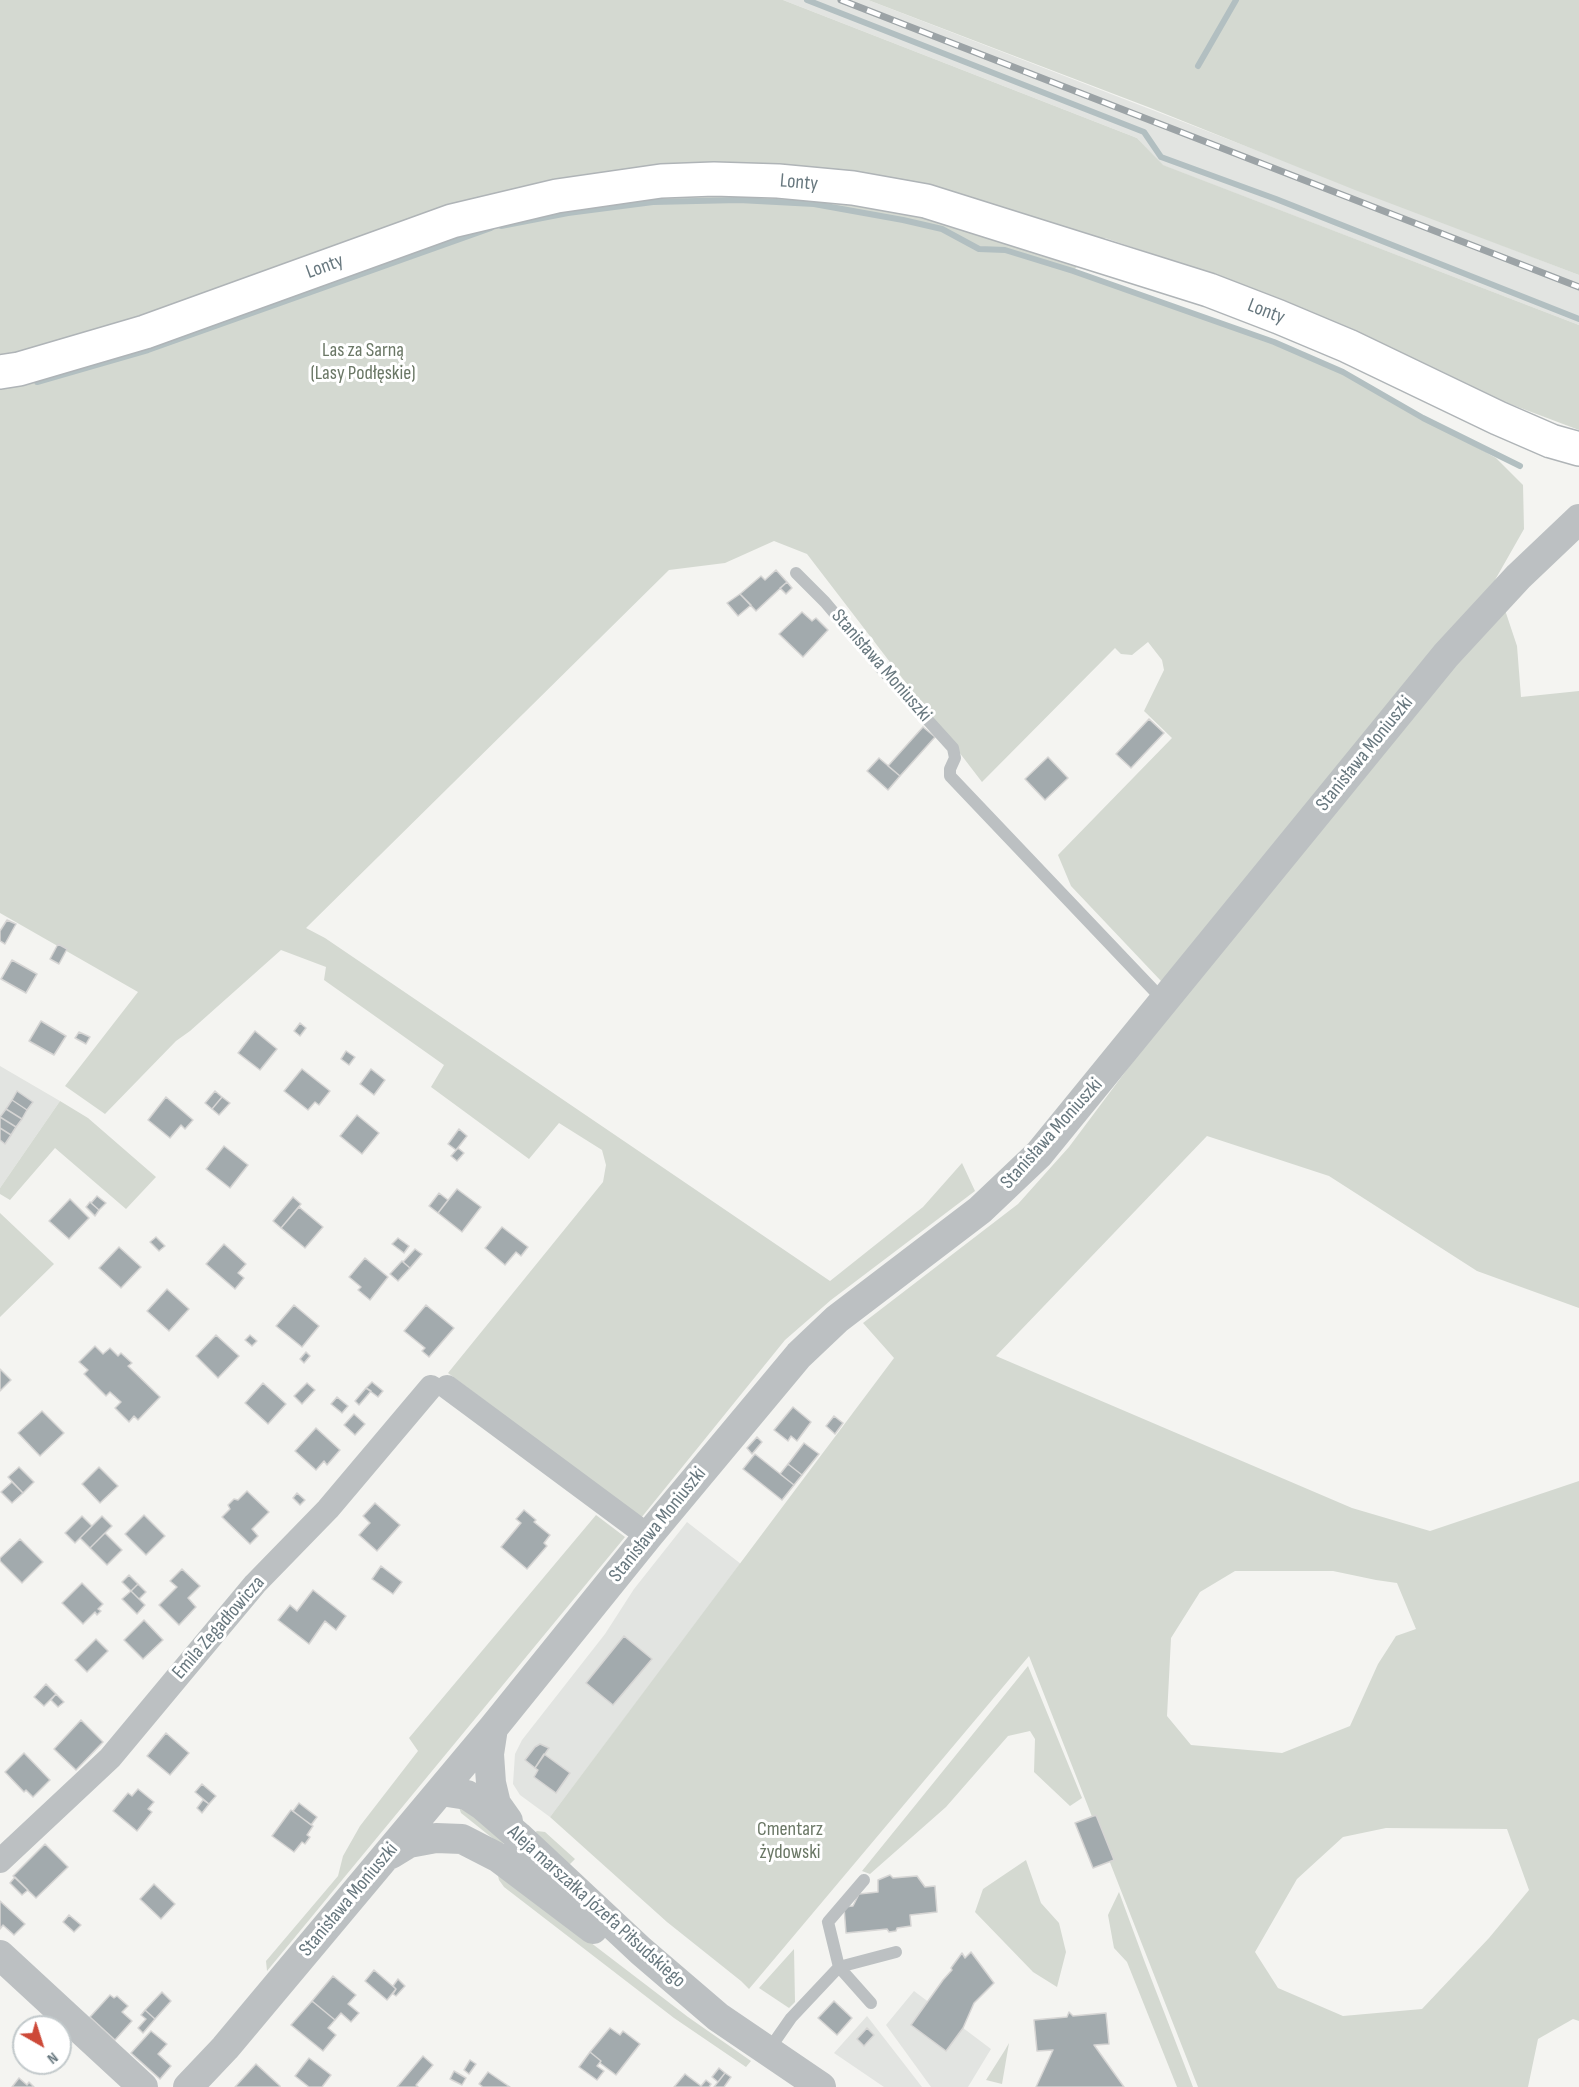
<!DOCTYPE html>
<meta charset="utf-8">
<style>
body{margin:0}
#map{position:relative;width:1579px;height:2087px;overflow:hidden;background:#f4f4f1;font-family:"Sofia Sans Condensed",sans-serif}
canvas{display:block}
.north{position:absolute;left:12px;top:2015px;width:60px;height:60px;box-sizing:border-box;background:#fff;border:2px solid #c2c9cb;border-radius:50%;rotate:141deg;font-size:16px;font-weight:700;line-height:24px;text-align:center;color:#67777e}
.north::after{content:'';display:block;margin:auto;width:21px;height:27px;background:#cd4938;clip-path:polygon(50% 0,100% 100%,50% 72%,0 100%)}
</style>
<div id="map">
<canvas width="1579" height="2087"></canvas>
<div class="north">N</div>
</div>
<script>
const context = document.querySelector('canvas').getContext('2d');
context.lineJoin = 'round';
function paint(path, color) {
  context.fillStyle = color;
  context.fill(path, 'evenodd');
}
function poly(rows) {
  const path = new Path2D();
  for (const r of rows) {
    path.moveTo(r[0], r[1]);
    for (let i = 2; i < r.length; i += 2) path.lineTo(r[i], r[i + 1]);
  }
  return path;
}
function strokePath(path, color, width, dash) {
  context.strokeStyle = color;
  context.lineWidth = width;
  context.lineCap = dash ? 'butt' : 'round';
  context.setLineDash(dash || []);
  context.stroke(path);
}
function label(font, color, halo, rows, align = 'center') {
  context.font = font + ' "Sofia Sans Condensed",sans-serif';
  context.lineWidth = 6;
  context.setLineDash([]);
  context.textBaseline = 'middle';
  context.strokeStyle = halo;
  context.fillStyle = color;
  for (const [text, x, y, turn = 0] of rows) {
    context.save();
    context.translate(x, y);
    context.rotate((+turn || 0) * Math.PI / 180);
    context.textAlign = isNaN(turn) ? turn : align;
    if (halo) context.strokeText(text, 0, 0);
    context.fillText(text, 0, 0);
    context.restore();
  }
}
paint(poly([
 [783,0,868,0,1579,275,1579,325,1162,165,1137,138],
 [0,1066,60,1101,0,1188],
 [687,1522,741,1564,550,1817,520,1795,513,1784,515,1754,522,1740,605,1634,634,1589],
 [914,1991,991,2049,968,2087,931,2087,886,2025],
 [867,2016,922,2087,884,2087,834,2053]
]), '#e2e4e1');
paint(poly([
 [0,0,783,0,1137,138,1163,165,1579,325,1579,430,1465,387,1310,311,1230,280,1105,238,1073,271,1274,342,1343,372,1496,458,1523,485,1524,529,1495,580,1517,646,1521,697,1579,691,1579,1308,1477,1271,1329,1176,1207,1136,996,1356,1352,1508,1430,1531,1579,1481,1579,2021,1573,2019,1538,2039,1528,2087,1198,2087,1029,1656,749,1989,741,1981,667,1922,550,1817,894,1358,863,1323,1018,1204,1069,1147,1179,1000,1071,886,1058,855,1172,738,1144,711,1164,670,1162,660,1148,642,1132,655,1121,654,1115,648,982,782,807,554,774,541,725,563,669,570,306,928,325,938,830,1281,923,1207,962,1163,975,1191,831,1300,785,1340,641,1518,448,1373,603,1182,606,1165,602,1150,559,1123,529,1159,431,1087,444,1065,324,980,326,967,281,950,190,1031,176,1041,105,1114,65,1086,138,992,0,913],
 [1235,1571,1333,1571,1376,1580,1397,1583,1416,1629,1396,1636,1378,1664,1350,1726,1282,1753,1191,1745,1167,1716,1171,1638,1200,1592],
 [1386,1828,1507,1829,1529,1890,1489,1938,1422,2009,1343,2016,1278,1988,1255,1952,1297,1879,1343,1837],
 [868,0,1579,0,1579,275,1355,190,1148,107],
 [60,1101,88,1118,156,1177,126,1209,55,1148,10,1200,0,1194,0,1188],
 [0,1213,54,1264,0,1317],
 [596,1515,625,1537,267,1971,266,1961,338,1876,343,1856,360,1826,418,1751,409,1738],
 [1028,1666,1082,1798,1070,1806,1034,1772,1035,1739,1030,1731,1008,1736,946,1807,870,1874,862,1871],
 [457,1802,506,1839,501,1845,461,1813],
 [537,1831,545,1832,575,1859,569,1865,534,1833],
 [1026,1860,1041,1903,1059,1923,1066,1952,1057,1987,1033,1972,975,1912,983,1889],
 [497,1871,688,2017,751,2061,746,2067,674,2018,504,1887,499,1880],
 [1119,1892,1144,1960,1193,2087,1177,2087,1127,1962,1114,1948,1108,1915],
 [794,1949,795,2002,789,2008,759,1988],
 [1009,2043,1002,2084,986,2080,1005,2050]
]), '#d4d9d1');
strokePath(poly([
 [807,0,1144,132,1161,157,1276,199,1579,319],
 [1198,66,1236,0],
 [501,226,568,213,653,202,739,200,814,204,903,220,942,229,979,249,1005,250,1073,271,1274,342,1343,372,1423,418,1520,466],
 [37,382,148,350,491,228]
]), '#b2bfc1', 6);
const building = poly([
 [776,570,787,582,756,611,740,594,761,576,765,580,776,570],
 [787,582,792,588,786,594,780,588,787,582],
 [740,594,751,605,738,616,727,603,740,594],
 [802,612,812,621,816,618,828,630,803,657,779,634,802,612],
 [1149,719,1164,733,1131,768,1116,754,1149,719],
 [923,727,935,737,900,776,888,766,923,727],
 [1048,757,1068,778,1045,800,1025,779,1048,757],
 [879,758,900,776,888,790,867,771,879,758],
 [7,920,16,924,5,944,0,941,0,931,7,920],
 [58,944,67,949,59,964,50,959,58,944],
 [12,960,37,974,26,993,1,979,12,960],
 [41,1021,66,1036,54,1055,29,1041,41,1021],
 [300,1023,306,1028,300,1036,294,1031,300,1023],
 [255,1031,277,1049,260,1070,238,1053,255,1031],
 [79,1032,90,1037,86,1044,75,1038,79,1032],
 [346,1051,355,1057,349,1065,341,1059,346,1051],
 [302,1069,330,1091,319,1105,315,1102,308,1110,284,1091,302,1069],
 [371,1069,385,1080,374,1095,360,1084,371,1069],
 [17,1091,33,1102,27,1110,12,1100,17,1091],
 [215,1091,222,1097,212,1109,205,1103,215,1091],
 [166,1097,193,1120,185,1129,181,1125,170,1138,148,1120,166,1097],
 [222,1097,230,1103,219,1115,212,1109,222,1097],
 [12,1100,27,1110,22,1119,6,1109,12,1100],
 [6,1109,22,1119,16,1127,0,1117,6,1109],
 [357,1115,379,1133,362,1154,340,1136,357,1115],
 [0,1117,16,1127,11,1135,0,1128,0,1117],
 [0,1128,11,1135,5,1144,0,1140,0,1128],
 [459,1129,467,1136,456,1150,448,1144,459,1129],
 [224,1146,248,1165,230,1188,206,1169,224,1146],
 [458,1148,464,1153,457,1161,451,1156,458,1148],
 [457,1189,481,1207,462,1232,438,1213,457,1189],
 [439,1193,448,1200,438,1213,429,1206,439,1193],
 [97,1196,106,1203,99,1210,91,1203,97,1196],
 [293,1197,301,1204,281,1228,273,1221,293,1197],
 [70,1199,89,1218,69,1239,49,1221,70,1199],
 [90,1202,99,1210,95,1216,86,1207,90,1202],
 [299,1207,323,1227,305,1248,281,1228,299,1207],
 [502,1227,528,1247,521,1256,516,1252,505,1265,485,1248,502,1227],
 [156,1237,165,1246,159,1251,150,1242,156,1237],
 [398,1238,409,1246,404,1253,392,1244,398,1238],
 [224,1244,246,1264,238,1273,244,1278,235,1289,206,1264,224,1244],
 [119,1247,141,1267,121,1288,99,1268,119,1247],
 [415,1249,422,1254,410,1268,403,1262,415,1249],
 [365,1258,388,1277,370,1300,358,1290,361,1287,349,1277,365,1258],
 [402,1261,410,1268,398,1281,390,1274,402,1261],
 [167,1289,189,1309,169,1331,147,1311,167,1289],
 [294,1305,319,1326,302,1347,276,1326,294,1305],
 [426,1305,454,1328,429,1357,422,1351,425,1348,404,1331,426,1305],
 [216,1335,239,1356,218,1378,196,1356,216,1335],
 [250,1335,257,1341,252,1346,245,1340,250,1335],
 [95,1346,103,1354,110,1348,118,1356,121,1353,132,1363,128,1366,160,1397,138,1420,134,1416,129,1422,115,1408,121,1402,110,1392,106,1396,84,1374,88,1370,79,1362,95,1346],
 [306,1352,310,1356,304,1363,300,1359,306,1352],
 [0,1369,11,1380,0,1391,0,1369],
 [372,1382,383,1391,378,1397,366,1388,372,1382],
 [263,1383,286,1404,268,1424,245,1403,263,1383],
 [307,1383,315,1390,302,1404,294,1396,307,1383],
 [366,1388,371,1391,359,1405,355,1401,366,1388],
 [337,1397,348,1406,342,1413,331,1404,337,1397],
 [793,1407,811,1422,797,1441,791,1436,788,1441,774,1430,793,1407],
 [42,1411,64,1433,40,1456,18,1433,42,1411],
 [354,1414,365,1424,355,1435,344,1425,354,1414],
 [834,1416,843,1423,835,1434,826,1426,834,1416],
 [316,1428,340,1450,327,1465,324,1461,316,1470,295,1451,316,1428],
 [757,1437,762,1442,752,1454,747,1448,757,1437],
 [804,1443,819,1454,802,1475,788,1464,804,1443],
 [755,1454,794,1485,782,1500,743,1469,755,1454],
 [788,1464,802,1475,794,1485,780,1474,788,1464],
 [19,1467,34,1482,23,1493,8,1477,19,1467],
 [99,1467,118,1486,100,1503,82,1484,99,1467],
 [12,1482,23,1493,12,1503,1,1492,12,1482],
 [247,1491,269,1512,252,1529,258,1536,250,1544,222,1517,230,1509,228,1505,234,1499,238,1500,247,1491],
 [297,1493,305,1500,300,1505,293,1498,297,1493],
 [375,1503,400,1525,377,1551,359,1535,370,1523,363,1516,375,1503],
 [524,1510,536,1520,534,1522,550,1535,544,1543,547,1546,527,1569,501,1547,521,1523,516,1519,524,1510],
 [144,1515,165,1536,146,1555,125,1534,144,1515],
 [82,1516,92,1526,75,1543,65,1533,82,1516],
 [102,1516,112,1526,90,1548,80,1538,102,1516],
 [105,1533,122,1550,107,1565,90,1548,105,1533],
 [20,1539,43,1562,22,1583,0,1561,0,1558,20,1539],
 [381,1566,402,1582,393,1594,372,1579,381,1566],
 [182,1569,200,1586,188,1598,196,1607,179,1625,159,1605,177,1587,170,1581,182,1569],
 [129,1575,138,1584,131,1591,122,1582,129,1575],
 [82,1583,103,1604,98,1609,101,1611,97,1615,95,1612,83,1624,62,1603,82,1583],
 [138,1584,146,1592,139,1599,131,1591,138,1584],
 [313,1590,346,1616,336,1630,325,1621,309,1644,278,1620,290,1605,297,1611,313,1590],
 [131,1591,145,1605,137,1614,122,1599,131,1591],
 [144,1620,163,1640,143,1659,124,1640,144,1620],
 [624,1636,652,1659,613,1705,586,1683,624,1636],
 [96,1639,108,1651,87,1672,75,1660,96,1639],
 [46,1684,56,1694,44,1706,34,1697,46,1684],
 [56,1694,64,1702,58,1707,51,1700,56,1694],
 [81,1720,103,1742,76,1770,54,1749,81,1720],
 [166,1733,189,1753,170,1775,147,1756,166,1733],
 [540,1744,549,1748,535,1768,525,1760,535,1747,540,1744],
 [24,1753,50,1780,33,1797,26,1790,24,1792,5,1772,24,1753],
 [544,1754,570,1773,556,1793,534,1777,538,1770,535,1768,544,1754],
 [202,1784,216,1796,209,1804,195,1792,202,1784],
 [138,1789,154,1802,148,1809,152,1812,137,1831,113,1811,128,1793,132,1796,138,1789],
 [203,1800,209,1804,202,1813,197,1808,203,1800],
 [299,1803,317,1817,311,1825,293,1811,299,1803],
 [291,1810,313,1826,307,1835,310,1837,305,1844,302,1842,294,1852,272,1836,291,1810],
 [1096,1815,1114,1860,1093,1868,1075,1823,1096,1815],
 [45,1844,68,1867,36,1898,13,1876,45,1844],
 [890,1875,893,1878,917,1876,925,1887,935,1886,937,1912,910,1915,911,1926,897,1928,896,1931,889,1932,887,1929,846,1933,844,1907,853,1906,859,1894,878,1892,878,1880,890,1875],
 [15,1877,28,1890,22,1895,10,1883,15,1877],
 [154,1884,175,1904,161,1919,140,1899,154,1884],
 [0,1901,25,1924,14,1935,3,1925,0,1929,0,1901],
 [69,1915,81,1925,74,1932,63,1922,69,1915],
 [971,1952,994,1983,974,2003,963,2028,946,2051,911,2025,943,1980,952,1970,951,1968,962,1953,965,1958,971,1952],
 [374,1970,396,1989,387,2000,365,1981,374,1970],
 [333,1976,356,1995,348,2004,359,2013,351,2022,341,2013,335,2020,312,2001,333,1976],
 [398,1979,405,1986,396,1996,393,1994,396,1989,393,1986,398,1979],
 [162,1992,171,2001,155,2019,145,2010,162,1992],
 [110,1995,114,1998,117,1996,128,2006,122,2012,132,2021,115,2040,90,2017,110,1995],
 [312,2001,335,2020,328,2028,336,2035,323,2051,291,2025,312,2001],
 [834,2001,852,2018,837,2035,818,2018,834,2001],
 [145,2010,155,2019,143,2033,138,2028,146,2019,141,2015,145,2010],
 [1069,2012,1073,2016,1106,2013,1109,2044,1094,2045,1124,2087,1036,2087,1053,2050,1037,2051,1034,2020,1067,2017,1069,2012],
 [610,2028,620,2035,623,2031,640,2044,616,2075,600,2063,601,2061,590,2052,610,2028],
 [867,2028,874,2035,864,2046,857,2039,867,2028],
 [151,2031,167,2044,158,2054,171,2066,160,2079,131,2053,151,2031],
 [590,2052,601,2061,597,2066,604,2071,597,2080,579,2067,590,2052],
 [423,2056,433,2065,416,2085,418,2087,397,2087,423,2056],
 [309,2058,331,2075,322,2087,309,2087,295,2076,309,2058],
 [470,2060,476,2064,469,2074,464,2070,470,2060],
 [256,2064,280,2086,280,2087,235,2087,256,2064],
 [719,2068,725,2073,718,2082,712,2077,719,2068],
 [454,2071,466,2078,462,2085,450,2079,454,2071],
 [488,2072,510,2087,483,2087,479,2084,488,2072],
 [725,2073,731,2077,724,2087,714,2087,725,2073],
 [685,2074,701,2086,706,2080,711,2084,709,2087,674,2087,685,2074],
 [19,2078,27,2085,29,2082,34,2087,12,2087,19,2078]
]);
paint(building, '#a2aaad');
strokePath(building, '#d6d5d4', 1.5);
const secondary = poly([
 [0,372,19,369,145,332,452,221,557,196,661,181,714,179,778,181,853,188,926,201,1209,290,1279,317,1348,346,1498,418,1551,441,1579,449]
]);
strokePath(secondary, '#afb4b7', 36);
strokePath(poly([
 [796,573,825,602,878,665,953,748,955,758,950,769,950,776,1164,1001],
 [864,1880,828,1922,839,1967,871,2003],
 [768,2051,791,2018,839,1967,896,1952]
]), '#bcc0c2', 12);
strokePath(poly([
 [447,1387,648,1536],
 [0,1861,110,1758,255,1584,328,1509,431,1387]
]), '#bcc0c2', 24);
strokePath(poly([
 [493,1728,489,1754,491,1783,496,1804,508,1821],
 [441,1791,467,1795,482,1805,518,1836,641,1951,718,2017,821,2087],
 [391,1854,409,1843,436,1838,462,1839,499,1858,593,1929],
 [0,1955,143,2087],
 [188,2087,225,2048,493,1728,648,1536,799,1355,837,1319,980,1210,1039,1154,1446,655,1519,576,1579,519]
]), '#bcc0c2', 30);
strokePath(secondary, '#fff', 33);
const rail = poly([
 [841,0,1579,287]
]);
strokePath(rail, '#9ca3a6', 7);
strokePath(rail, '#fff', 4.5, [14]);
label('20px', '#67777e', '#fff', [
 ["Lonty",799,183,5],
 ["Lonty",325,267,-20],
 ["Lonty",1266,312,21],
 ["Stanisława Moniuszki",881,666,49],
 ["Stanisława Moniuszki",1365,754,-51],
 ["Stanisława Moniuszki",1052,1134,-48],
 ["Stanisława Moniuszki",658,1525,-51],
 ["Emila Zegadłowicza",219,1628,-49],
 ["Stanisława Moniuszki",349,1900,-50],
 ["Aleja marszałka Józefa Piłsudskiego",596,1907,42]
]);
label('20px', '#6a7765', '#fff', [
 ["Las za Sarną",363,351],
 ["(Lasy Podłęskie)",363,374],
 ["Cmentarz",790,1830],
 ["żydowski",790,1853]
]);
</script>
